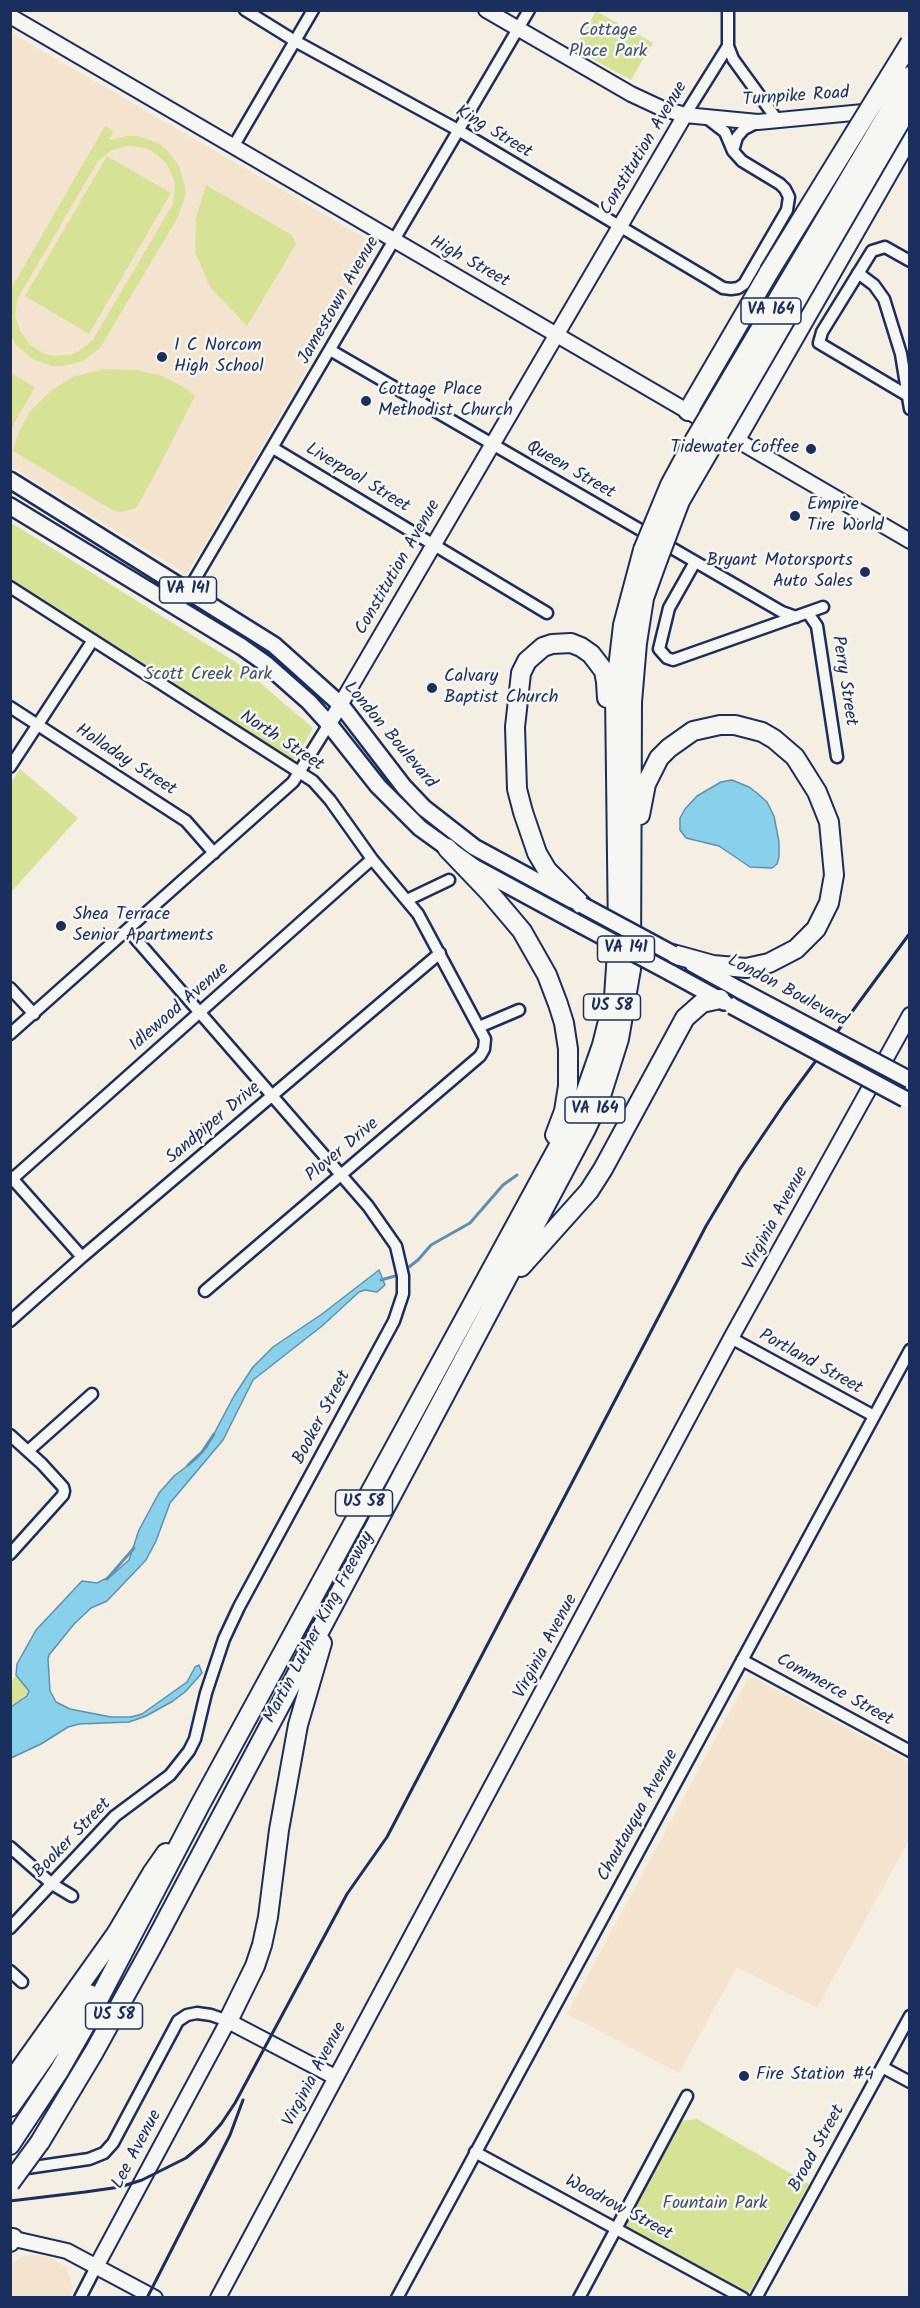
<!DOCTYPE html>
<style>
body{margin:0}
#map{position:relative;width:920px;height:2308px;overflow:hidden;background:#f5eee2;font-family:Kalam,sans-serif}
canvas{display:block}
.frame{position:absolute;inset:0;border:12px solid #1b2f5e;pointer-events:none}
</style>
<div id="map">
<canvas width="920" height="2308"></canvas>
<div class="frame"></div>
</div>
<script>
const context = document.querySelector('canvas').getContext('2d');
context.lineJoin = 'round';
function paint(path, color) {
  context.fillStyle = color;
  context.fill(path, 'evenodd');
}
function poly(rows) {
  const path = new Path2D();
  for (const r of rows) {
    path.moveTo(r[0], r[1]);
    for (let i = 2; i < r.length; i += 2) path.lineTo(r[i], r[i + 1]);
  }
  return path;
}
function strokePath(path, color, width, dash) {
  context.strokeStyle = color;
  context.lineWidth = width;
  context.lineCap = dash ? 'butt' : 'round';
  context.setLineDash(dash || []);
  context.stroke(path);
}
function label(font, color, halo, rows, align = 'center') {
  context.font = font + ' Kalam,sans-serif';
  context.lineWidth = 5;
  context.setLineDash([]);
  context.textBaseline = 'middle';
  context.strokeStyle = halo;
  context.fillStyle = color;
  for (const [text, x, y, turn = 0] of rows) {
    context.save();
    context.translate(x, y);
    context.rotate((+turn || 0) * Math.PI / 180);
    context.textAlign = isNaN(turn) ? turn : align;
    if (halo) context.strokeText(text, 0, 0);
    context.fillText(text, 0, 0);
    context.restore();
  }
}
paint(poly([
 [10,32,379,246,187,574,11,467],
 [748,1678,755,1678,909,1762,909,1840,817,2008,737,1967,679,2073,567,2014],
 [38,2255,50,2257,66,2267,73,2287,70,2297,11,2297,11,2264,24,2256]
]), '#f4e4cf');
paint(poly([
 [596,11,653,43,631,80,574,49],
 [105,126,114,131,109,140,127,136,138,136,158,143,167,150,179,166,185,187,185,197,178,217,100,348,83,361,63,366,52,366,32,359,16,345,11,336,11,289],
 [128,146,145,148,153,152,166,163,174,179,175,187,173,204,92,341,79,351,71,355,53,356,45,354,30,345,20,331,15,315,18,298,98,161,112,150],
 [107,156,171,193,89,334,25,296],
 [206,185,292,235,296,244,247,326,210,287,195,252,196,218],
 [105,369,136,370,162,376,182,386,195,396,152,480,136,508,121,512,114,511,13,451,19,431,31,410,51,391,72,377],
 [11,373,35,387,11,429],
 [10,522,237,663,313,728,296,757,292,761,11,581],
 [20,769,78,818,11,892,11,783],
 [16,1675,29,1691,27,1696,11,1707,11,1683],
 [697,2119,809,2184,751,2290,747,2294,625,2228,625,2222,681,2121]
]), '#d6e396');
const water = poly([
 [732,780,749,787,757,793,767,802,774,816,779,842,779,857,777,864,772,868,750,867,719,846,686,838,680,830,680,818,685,809,697,796,721,782,732,780],
 [379,1270,385,1285,377,1292,365,1290,359,1292,322,1326,253,1380,223,1440,170,1503,156,1541,146,1560,107,1601,91,1608,74,1624,49,1655,48,1659,50,1691,56,1702,70,1709,111,1717,131,1717,142,1714,187,1682,195,1667,199,1665,202,1673,185,1692,173,1701,146,1716,129,1722,79,1724,68,1727,41,1744,11,1758,11,1707,27,1696,29,1691,16,1675,17,1664,36,1630,82,1581,97,1583,111,1576,129,1560,139,1530,159,1493,174,1476,195,1460,207,1447,234,1396,253,1367,273,1347,322,1314,379,1270]
]);
paint(water, '#89d1ea');
strokePath(water, '#5d90b2', 1.5);
strokePath(poly([
 [409,1267,418,1260,431,1245,470,1223,503,1185,517,1175],
 [381,1280,395,1276],
 [188,1465,202,1452,214,1434],
 [107,1579,134,1548]
]), '#5d90b2', 3);
const street = poly([
 [245,10,295,41,458,130,710,280,723,288,731,289,738,288,744,284,787,210,789,197,785,189,780,184,742,161,733,151],
 [728,10,728,46,733,59,778,121],
 [685,115,728,46],
 [707,118,725,132,733,151,737,137,744,129,758,122],
 [233,147,313,10],
 [910,261,885,247,872,251,822,332,819,343,910,397],
 [858,273,874,285,884,299,901,354,910,409],
 [330,350,782,612,796,617],
 [273,448,547,613],
 [695,562,669,608,659,649,667,658,673,660,823,607],
 [10,587,313,781,330,800,372,859,418,914,485,1039,484,1049,480,1056,205,1291],
 [178,608,529,10],
 [808,613,817,626,837,757],
 [10,707,186,821,214,853],
 [10,767,93,640],
 [407,900,449,880],
 [10,988,34,1014],
 [479,1027,519,1010],
 [10,1034,293,782,329,724],
 [10,1176,82,1257],
 [10,1181,372,859],
 [10,1321,82,1257,440,953],
 [731,1338,874,1416],
 [10,1435,42,1464,63,1487,64,1491,63,1495,10,1554],
 [28,1451,92,1394],
 [742,1660,910,1751],
 [10,1847,52,1884,72,1896],
 [10,1928,115,1816,170,1775,189,1751,195,1739,206,1693,224,1639,239,1607,394,1321,403,1294,403,1276,396,1246,368,1206,128,930],
 [10,1971,22,1982],
 [882,2067,910,2082],
 [475,2152,743,2298],
 [20,2169,89,2159,104,2153,113,2143,178,2021,187,2015,197,2013,211,2015,228,2021],
 [80,2298,97,2265],
 [397,2298,910,1350],
 [579,2298,687,2096],
 [756,2298,910,2016]
]);
const secondary = poly([
 [486,10,631,94,661,108,685,115,758,122,874,111],
 [10,16,910,541],
 [329,724,685,115],
 [10,2238,67,2251,155,2298],
 [97,2265,228,2021,335,2077],
 [218,2298,731,1338,910,1015]
]);
const primary = poly([
 [10,480,274,645,341,705,404,787,424,808,474,847,572,900],
 [10,506,242,647,266,664,309,702,329,724,378,786,420,828,474,867,581,925],
 [693,964,740,990],
 [671,973,724,1002]
]);
const highway = poly([
 [688,411,769,272],
 [736,439,910,135],
 [640,815,646,784,659,758,669,748,693,731,720,725,735,725,762,732,774,739,795,757,817,792,829,822,834,875,829,903,816,929,796,949,769,963,746,968,713,965,673,954],
 [447,848,489,892,522,931,547,975,558,1004,564,1023,568,1049,568,1086,564,1111,555,1135],
 [582,905,547,870,537,853,523,812,517,789,515,727,521,673,527,661,543,647,552,644,571,643,581,647,591,654,598,663,604,671,606,682,607,698],
 [521,1267,589,1191,603,1169,685,1018,702,1003,720,999],
 [228,2021,255,1966,262,1945,268,1917,279,1830,298,1725,322,1643],
 [10,2083,116,1934,152,1873,166,1853],
 [10,2107,89,1994],
 [40,2142,94,2052,153,1945,586,1129,600,1099,619,1039,631,969,632,702,637,643,644,598,658,559],
 [10,2145,59,2071,83,2029,200,1805,581,1105,602,1045,614,997,618,937,615,694,623,625,643,550],
 [10,2242,13,2238]
]);
strokePath(street, '#1b2f5e', 15);
strokePath(secondary, '#1b2f5e', 18);
strokePath(primary, '#1b2f5e', 20);
strokePath(highway, '#1b2f5e', 22);
strokePath(street, '#f6f6f2', 10);
strokePath(secondary, '#f6f6f2', 14);
strokePath(primary, '#f6f6f2', 15);
strokePath(highway, '#f6f6f2', 18);
strokePath(poly([
 [10,2201,85,2192,120,2187,142,2180,186,2158,204,2143,221,2124,235,2103,347,1894,387,1837,706,1226,740,1169,784,1104,910,933],
 [147,2298,230,2135,243,2100]
]), '#1b2f5e', 3);
const primaryBridge = poly([
 [582,905,673,954],
 [581,925,671,973],
 [740,990,910,1080],
 [732,1006,905,1099]
]);
const highwayBridge = poly([
 [769,272,910,43],
 [643,550,670,485,691,446,910,76],
 [658,559,680,501,910,105],
 [10,2183,40,2142]
]);
strokePath(primaryBridge, '#1b2f5e', 20, []);
strokePath(highwayBridge, '#1b2f5e', 22, []);
strokePath(primaryBridge, '#f6f6f2', 15);
strokePath(highwayBridge, '#f6f6f2', 18);
for (const [x, y, r, color] of [
 [162,357,6,"#1b2f5e"],
 [366,401,6,"#1b2f5e"],
 [811,449,6,"#1b2f5e"],
 [795,516,6,"#1b2f5e"],
 [865,572,6,"#1b2f5e"],
 [432,688,6,"#1b2f5e"],
 [61,926,6,"#1b2f5e"],
 [744,2076,6,"#1b2f5e"]
]) {
  const dot = new Path2D();
  dot.arc(x, y, r, 0, 2 * Math.PI);
  context.fillStyle = color;
  context.fill(dot);
  strokePath(dot, '#f6f6f2', 2);
}
for (const [x, y, w] of [
 [771,311,60],
 [188,590,57],
 [626,949,57],
 [612,1007,57],
 [595,1110,60],
 [364,1503,57],
 [114,2016,57]
]) {
  const box = new Path2D();
  box.roundRect(x - w / 2, y - 13, w, 26, 4.5);
  context.fillStyle = '#f6f6f2';
  context.fill(box);
  strokePath(box, '#1b2f5e', 1.5);
}
label('bold 16px', '#1b2f5e', null, [
 ["VA 164",771,311],
 ["VA 141",188,590],
 ["VA 141",626,949],
 ["US 58",612,1007],
 ["VA 164",595,1110],
 ["US 58",364,1503],
 ["US 58",114,2016]
]);
label('18px', '#405369', '#f6f6f2', [
 ["Cottage",608,32],
 ["Place Park",608,53],
 ["Scott Creek Park",208,676],
 ["Fountain Park",715,2205]
]);
label('18px', '#1b2f5e', '#f6f6f2', [
 ["Turnpike Road",796,98,-4],
 ["King Street",493,133,31],
 ["Constitution Avenue",645,149,-59],
 ["High Street",469,263,29],
 ["Jamestown Avenue",340,301,-60],
 ["Queen Street",570,471,30],
 ["Liverpool Street",357,479,31],
 ["Constitution Avenue",399,568,-60],
 ["Perry Street",843,681,81],
 ["London Boulevard",389,736,50],
 ["North Street",281,742,33],
 ["Holladay Street",125,761,33],
 ["London Boulevard",787,992,28],
 ["Idlewood Avenue",180,1008,-41],
 ["Sandpiper Drive",214,1124,-40],
 ["Plover Drive",343,1151,-40],
 ["Virginia Avenue",777,1219,-61],
 ["Portland Street",810,1363,29],
 ["Booker Street",323,1418,-62],
 ["Martin Luther King Freeway",320,1628,-62],
 ["Virginia Avenue",547,1647,-62],
 ["Commerce Street",834,1691,29],
 ["Chautauqua Avenue",639,1816,-61],
 ["Booker Street",73,1839,-46],
 ["Virginia Avenue",316,2075,-62],
 ["Broad Street",818,2149,-61],
 ["Lee Avenue",138,2150,-62],
 ["Woodrow Street",618,2209,28]
]);
label('18px', '#1b2f5e', '#f6f6f2', [
 ["I C Norcom",174,347],
 ["High School",174,368],
 ["Cottage Place",378,391],
 ["Methodist Church",378,412],
 ["Tidewater Coffee",799,449,"right"],
 ["Empire",807,506],
 ["Tire World",807,527],
 ["Bryant Motorsports",853,562,"right"],
 ["Auto Sales",853,583,"right"],
 ["Calvary",444,678],
 ["Baptist Church",444,699],
 ["Shea Terrace",73,916],
 ["Senior Apartments",73,937],
 ["Fire Station #4",756,2076]
], 'left');
</script>
